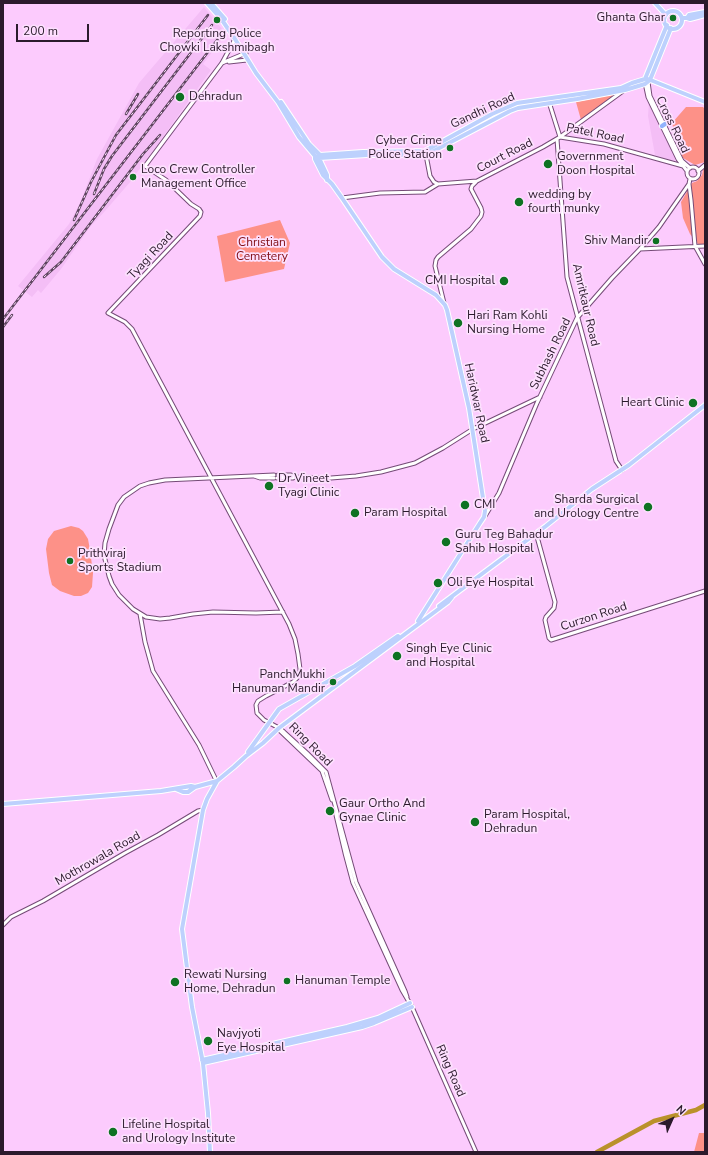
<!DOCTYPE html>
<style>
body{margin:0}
#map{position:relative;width:708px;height:1155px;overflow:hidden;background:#fccbfd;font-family:"Nunito Sans",sans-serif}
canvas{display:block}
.frame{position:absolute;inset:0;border:4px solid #2b1a2c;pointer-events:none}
.north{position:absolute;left:652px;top:1099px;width:40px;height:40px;-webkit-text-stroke:3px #fde0fe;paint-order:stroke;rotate:45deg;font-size:11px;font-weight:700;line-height:16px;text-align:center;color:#2b1a2c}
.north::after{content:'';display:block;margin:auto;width:14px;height:18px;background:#2b1a2c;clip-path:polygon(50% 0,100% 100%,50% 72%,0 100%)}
.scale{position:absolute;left:16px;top:24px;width:73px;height:18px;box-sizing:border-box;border:2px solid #2b1a2c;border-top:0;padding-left:5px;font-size:12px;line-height:14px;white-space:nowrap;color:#2b1a2c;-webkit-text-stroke:3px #fde0fe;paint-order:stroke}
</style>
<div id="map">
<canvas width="708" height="1155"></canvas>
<div class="frame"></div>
<div class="north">N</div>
<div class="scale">200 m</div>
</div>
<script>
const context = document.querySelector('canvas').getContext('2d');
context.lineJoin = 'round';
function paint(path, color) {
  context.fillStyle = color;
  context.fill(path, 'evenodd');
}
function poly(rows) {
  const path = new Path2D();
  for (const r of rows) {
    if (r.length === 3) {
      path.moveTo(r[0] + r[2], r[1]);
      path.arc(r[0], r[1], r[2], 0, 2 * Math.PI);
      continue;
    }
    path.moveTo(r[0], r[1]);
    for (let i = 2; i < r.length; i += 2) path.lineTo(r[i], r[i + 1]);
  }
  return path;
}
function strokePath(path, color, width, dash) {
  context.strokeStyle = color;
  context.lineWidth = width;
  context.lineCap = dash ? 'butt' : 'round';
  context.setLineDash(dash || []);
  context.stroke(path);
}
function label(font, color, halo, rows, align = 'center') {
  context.font = font + ' "Nunito Sans",sans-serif';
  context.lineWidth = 3.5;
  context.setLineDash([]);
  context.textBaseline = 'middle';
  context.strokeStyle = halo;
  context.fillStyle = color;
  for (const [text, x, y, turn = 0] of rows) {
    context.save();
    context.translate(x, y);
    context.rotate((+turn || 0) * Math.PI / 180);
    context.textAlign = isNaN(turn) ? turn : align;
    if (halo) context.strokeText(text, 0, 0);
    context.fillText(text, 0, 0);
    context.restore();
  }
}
paint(poly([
 [204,7,226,34,203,64,211,70,131,181,105,211,90,227,61,269,41,293,38,290,32,297,18,286,69,224,81,201,97,159,139,83],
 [649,102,676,158,674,162,655,155,648,116]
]), '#f4bef6');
paint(poly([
 [616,94,581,120,576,102],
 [686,107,703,107,705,109,705,162,695,165,683,158,678,147,672,123],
 [705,168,705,244,698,244,690,234,683,218,681,202,692,183,697,181,702,175,703,170],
 [280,220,290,243,284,269,225,282,217,236],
 [71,526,79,528,83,531,88,539,90,550,93,573,92,587,88,593,81,596,74,596,60,591,52,585,49,573,46,549,48,539,54,531],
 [699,1133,705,1133,705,1152,694,1152]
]), '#fd9188');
strokePath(poly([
 [597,1152,654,1121,696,1110,705,1105]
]), '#ba912b', 4.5);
const minor = poly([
 [235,39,222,63,145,166,166,180,191,204,199,209,201,212,200,216,108,313,125,322,132,329,140,344,289,624,295,639,298,654,300,669,300,675,293,682,266,696,258,701,256,705,257,713,264,720,279,728,284,732,307,753,326,772,356,882,405,991,407,997],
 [229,62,247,60],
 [222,63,246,53],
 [648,82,650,96,682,161,690,168],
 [645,83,648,97,678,159,687,171],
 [549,102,560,137,604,144,683,166],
 [557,139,567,277,616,461,622,470],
 [426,155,430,176,434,182,438,184],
 [693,173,6],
 [698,171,705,165],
 [689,184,691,200,695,246,705,264],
 [342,198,380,193,425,192,438,184,477,181,543,147,560,137,623,91],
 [640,249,705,246],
 [444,303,435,266,436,260,438,257,471,229,481,216,482,212,481,208,471,189,472,186,476,182],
 [274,475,165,480,149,483,140,486,124,497,118,505,109,529,105,543,104,555,109,576,112,584,119,595,133,609,146,617,160,619,170,618,193,614,213,612,256,613,283,612],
 [278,475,291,475,295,477],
 [254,476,260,478,274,478],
 [277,478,293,478,295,477,331,478,356,476,381,472,415,463,443,448,473,429,540,397],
 [485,516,499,493,537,403,577,318,612,278,640,249,659,227,689,184,690,179],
 [536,533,555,602,554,608,546,617,545,620,549,638,551,640,705,591],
 [140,614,145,642,153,671,199,745,216,780],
 [277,728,322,771,332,800],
 [335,811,345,853,353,883,402,990,412,1007,476,1152],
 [3,925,11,917,43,901,125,853,158,835,198,811,203,810]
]);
const major = poly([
 [207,3,222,20,235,39,256,73,278,102,299,137,315,156,315,159,323,175,332,184,342,198,382,257,394,269,436,295,445,305,447,310,469,408,485,511,484,517,480,523,418,621],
 [211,3,225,19],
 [655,3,666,15],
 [673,20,9],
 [682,18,687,18,690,19,705,15],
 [687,18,689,15,705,12],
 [648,79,705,102],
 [281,102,309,144,320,155],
 [320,155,363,152,425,151,492,114,517,103,621,88,632,83,645,79,667,25],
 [315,156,319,158,367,155,426,155,510,111,518,108,577,99,625,90,645,84,650,80,671,28],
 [319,158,327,175,327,180],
 [439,606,546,526,592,489,629,465,705,405],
 [248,752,279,709,355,666,398,636],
 [176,789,183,792,188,792,195,787,217,781],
 [3,804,161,791,191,786,195,787],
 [202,1060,347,1027,378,1018,410,1003],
 [203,1063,362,1027,374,1023,412,1007],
 [210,1152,208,1113,203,1063,192,1007,182,929,203,810,207,799,217,781,234,767,246,756,263,743,279,728,448,602,452,597]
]);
const highway = poly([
 [662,126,665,124]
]);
strokePath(minor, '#754b77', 5);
strokePath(major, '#fff', 6);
strokePath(highway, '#fff', 6);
strokePath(minor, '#fff', 3);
strokePath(major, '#bdd1fd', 4);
strokePath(highway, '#91b2fc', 4.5);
const rail = poly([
 [126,114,138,94],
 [94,194,104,169,112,156,212,25],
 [74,220,91,182,109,148,116,135,208,15],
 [44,277,61,262,143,154,160,135],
 [3,319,221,35],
 [3,327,12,315]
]);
strokePath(rail, '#5d445e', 2.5);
strokePath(rail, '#fde0fe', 1, [3]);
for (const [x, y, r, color] of [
 [673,18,4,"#0e7222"],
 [217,20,4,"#0e7222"],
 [180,97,5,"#0e7222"],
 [450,148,4,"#0e7222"],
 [548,164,5,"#0e7222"],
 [133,177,4,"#0e7222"],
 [519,202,5,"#0e7222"],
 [656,241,4,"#0e7222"],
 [504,281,5,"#0e7222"],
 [458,323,5,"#0e7222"],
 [693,403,5,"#0e7222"],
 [269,486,5,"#0e7222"],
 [465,505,5,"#0e7222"],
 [648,507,5,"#0e7222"],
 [355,513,5,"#0e7222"],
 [446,542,5,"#0e7222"],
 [70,561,4,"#0e7222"],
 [438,583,5,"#0e7222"],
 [397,656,5,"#0e7222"],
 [333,682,4,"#0e7222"],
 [330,811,5,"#0e7222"],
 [475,822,5,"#0e7222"],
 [287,981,4,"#0e7222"],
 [175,982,5,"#0e7222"],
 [208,1041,5,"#0e7222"],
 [113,1132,5,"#0e7222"]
]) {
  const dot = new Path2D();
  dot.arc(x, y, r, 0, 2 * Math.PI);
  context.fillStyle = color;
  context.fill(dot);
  strokePath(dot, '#fde0fe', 1.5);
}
label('12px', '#2b1a2c', '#fde0fe', [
 ["Ghanta Ghar",665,18,"right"],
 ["Reporting Police",217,34,"center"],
 ["Chowki Lakshmibagh",217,48,"center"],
 ["Dehradun",189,97],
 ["Cyber Crime",442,141,"right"],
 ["Police Station",442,155,"right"],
 ["Government",557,157],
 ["Doon Hospital",557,171],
 ["Loco Crew Controller",141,170],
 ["Management Office",141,184],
 ["wedding by",528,195],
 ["fourth munky",528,209],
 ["Shiv Mandir",648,241,"right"],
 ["CMI Hospital",495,281,"right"],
 ["Hari Ram Kohli",467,316],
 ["Nursing Home",467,330],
 ["Heart Clinic",684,403,"right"],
 ["Dr Vineet",278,479],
 ["Tyagi Clinic",278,493],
 ["Sharda Surgical",639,500,"right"],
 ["and Urology Centre",639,514,"right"],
 ["CMI",474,505],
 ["Param Hospital",364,513],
 ["Guru Teg Bahadur",455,535],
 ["Sahib Hospital",455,549],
 ["Prithviraj",78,554],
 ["Sports Stadium",78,568],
 ["Oli Eye Hospital",447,583],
 ["Singh Eye Clinic",406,649],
 ["and Hospital",406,663],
 ["PanchMukhi",325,675,"right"],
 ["Hanuman Mandir",325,689,"right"],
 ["Gaur Ortho And",339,804],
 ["Gynae Clinic",339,818],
 ["Param Hospital,",484,815],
 ["Dehradun",484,829],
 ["Rewati Nursing",184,975],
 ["Home, Dehradun",184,989],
 ["Hanuman Temple",295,981],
 ["Navjyoti",217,1034],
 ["Eye Hospital",217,1048],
 ["Lifeline Hospital",122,1125],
 ["and Urology Institute",122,1139]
], 'left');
label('12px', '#2b1a2c', '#fde0fe', [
 ["Gandhi Road",483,111,-25],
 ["Cross Road",672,125,64],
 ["Patel Road",595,134,12],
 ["Court Road",505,156,-27],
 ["Tyagi Road",151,256,-47],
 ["Amritkaur Road",585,305,77],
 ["Subhash Road",551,354,-64],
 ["Haridwar Road",476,403,78],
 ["Curzon Road",594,617,-18],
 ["Ring Road",310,745,45],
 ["Mothrowala Road",98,859,-30],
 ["Ring Road",450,1071,66]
]);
label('12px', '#810d15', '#fde0fe', [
 ["Christian",262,243],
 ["Cemetery",262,257]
]);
</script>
